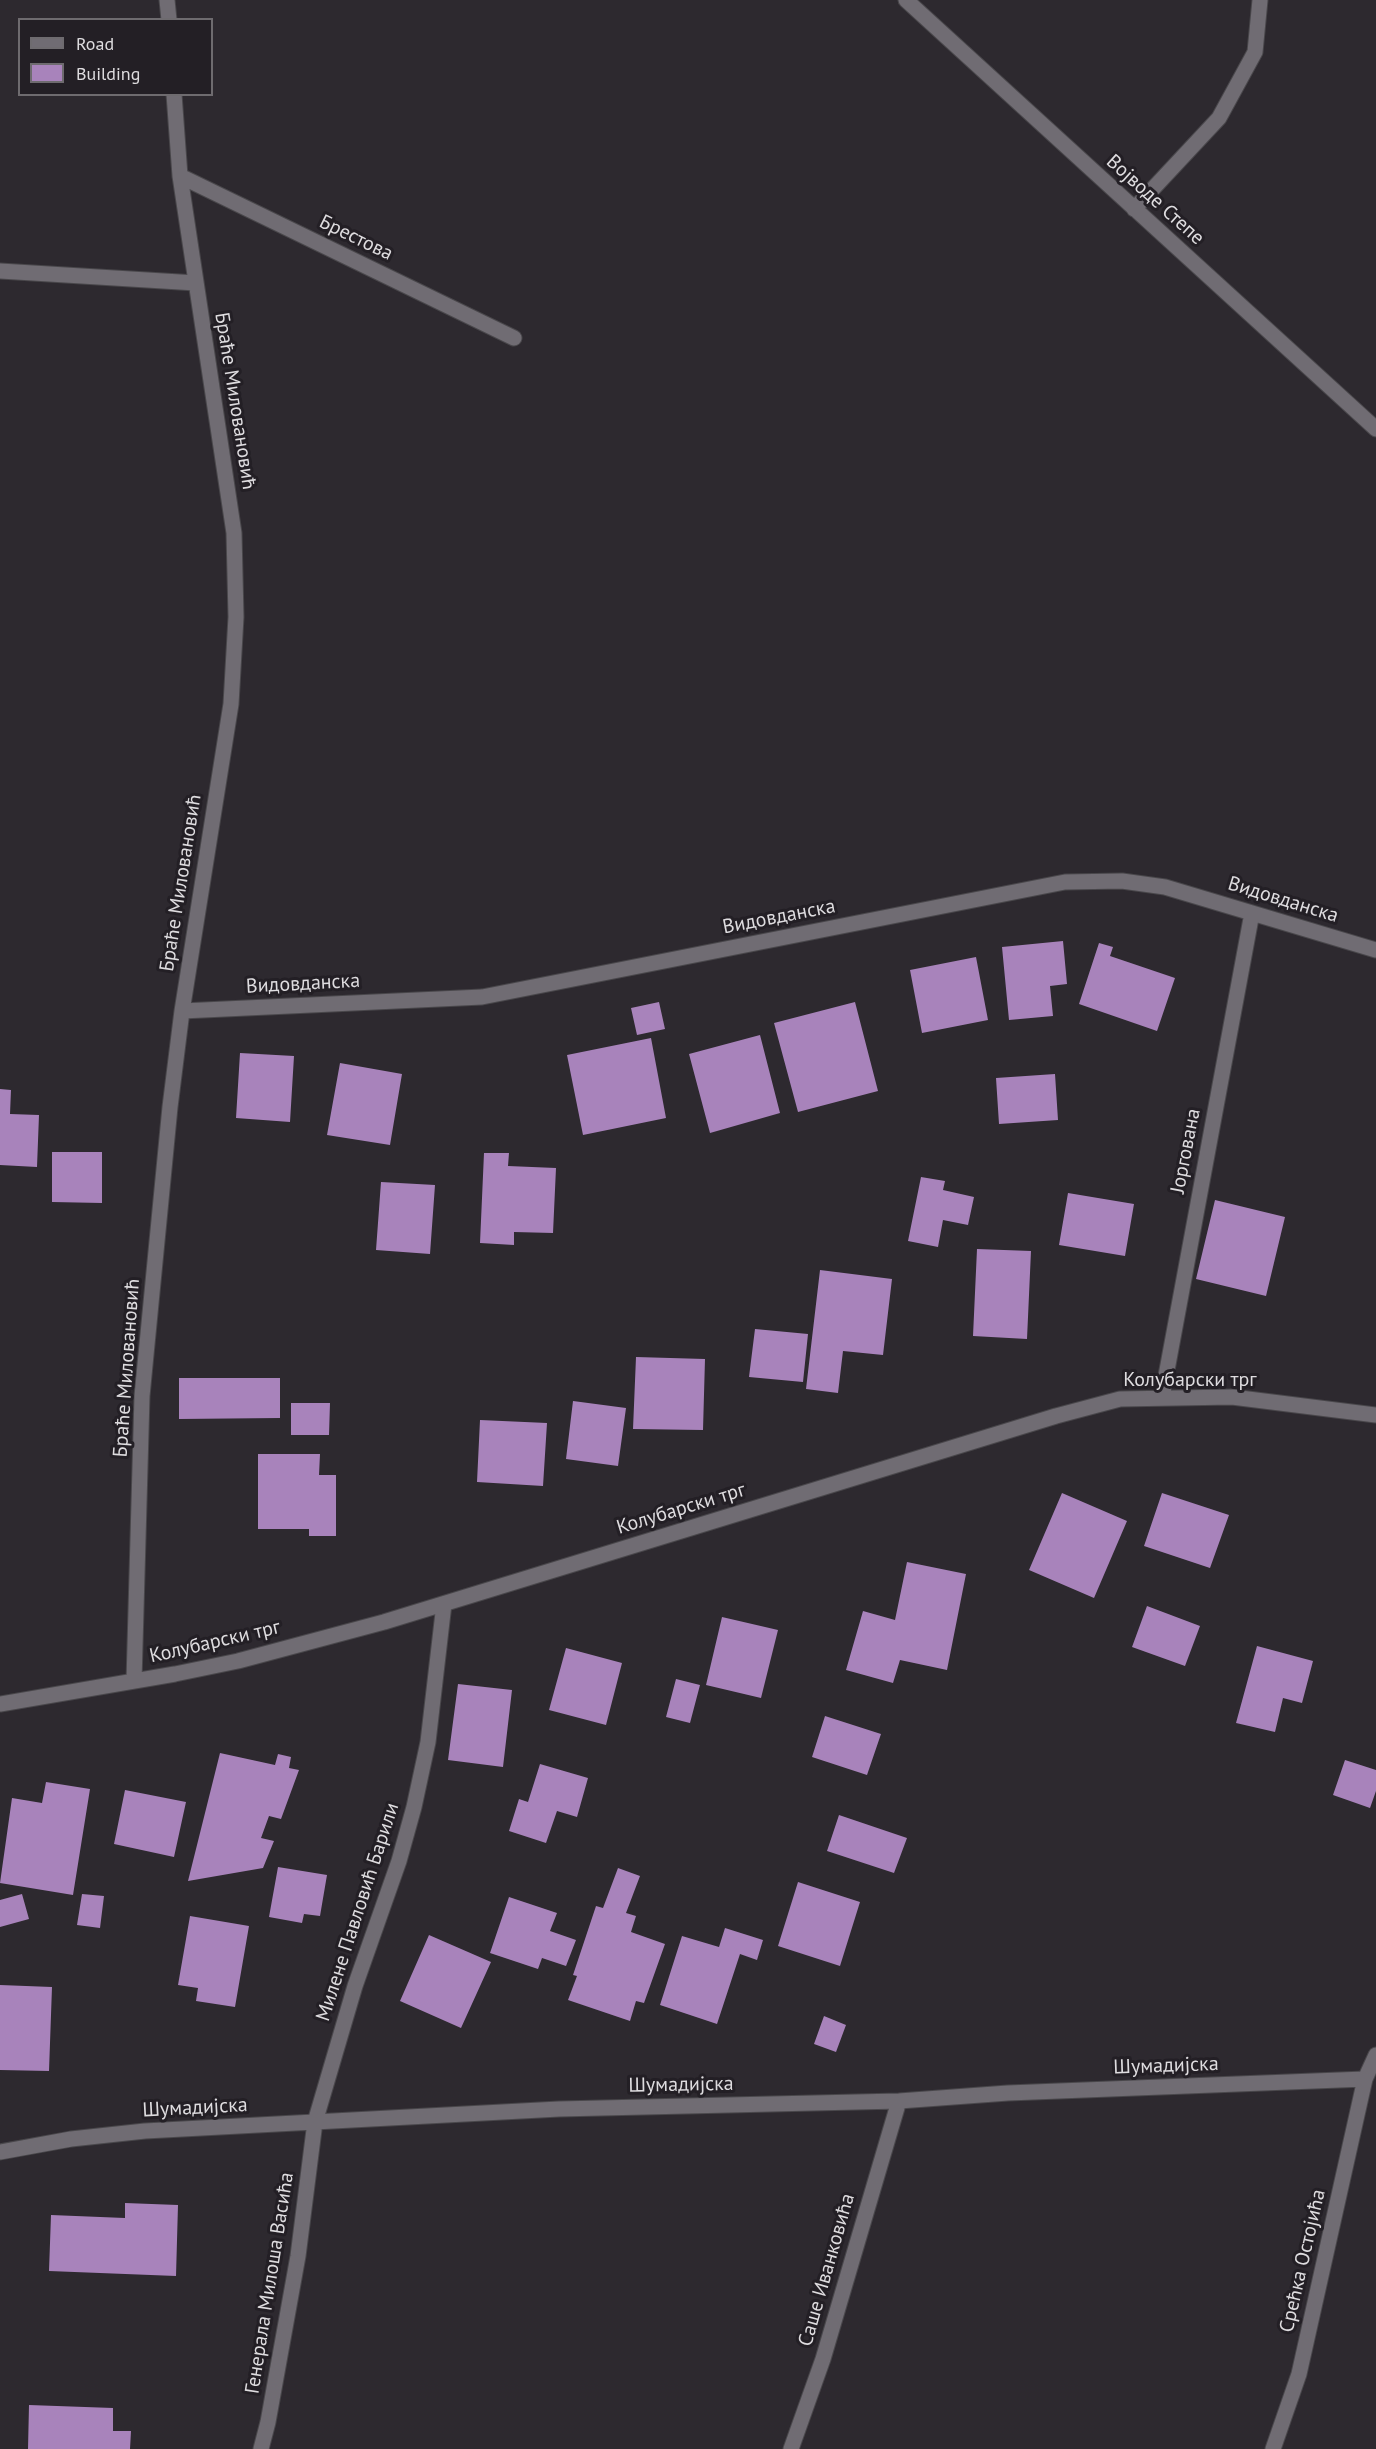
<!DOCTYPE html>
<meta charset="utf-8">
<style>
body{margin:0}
#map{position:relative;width:1376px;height:2449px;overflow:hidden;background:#2d292f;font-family:"PT Sans",sans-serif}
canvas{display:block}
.legend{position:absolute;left:18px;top:18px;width:195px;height:78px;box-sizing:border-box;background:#231f25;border:2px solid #6e6b6f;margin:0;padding:8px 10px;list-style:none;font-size:18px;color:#dedcdf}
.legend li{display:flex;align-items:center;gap:12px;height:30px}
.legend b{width:30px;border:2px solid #6e6b6f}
</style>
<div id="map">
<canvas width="1376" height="2449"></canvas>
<ul class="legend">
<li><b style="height:8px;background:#706c73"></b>Road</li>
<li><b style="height:16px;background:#a883bb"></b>Building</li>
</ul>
</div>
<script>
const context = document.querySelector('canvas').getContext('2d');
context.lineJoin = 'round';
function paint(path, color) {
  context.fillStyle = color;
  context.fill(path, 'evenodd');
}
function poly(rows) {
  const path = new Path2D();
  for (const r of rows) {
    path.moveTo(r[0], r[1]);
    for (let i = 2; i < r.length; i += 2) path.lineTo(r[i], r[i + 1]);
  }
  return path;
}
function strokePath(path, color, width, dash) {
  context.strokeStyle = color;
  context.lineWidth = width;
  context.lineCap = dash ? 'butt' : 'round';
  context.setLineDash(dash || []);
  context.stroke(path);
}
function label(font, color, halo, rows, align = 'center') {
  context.font = font + ' "PT Sans",sans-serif';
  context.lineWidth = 6;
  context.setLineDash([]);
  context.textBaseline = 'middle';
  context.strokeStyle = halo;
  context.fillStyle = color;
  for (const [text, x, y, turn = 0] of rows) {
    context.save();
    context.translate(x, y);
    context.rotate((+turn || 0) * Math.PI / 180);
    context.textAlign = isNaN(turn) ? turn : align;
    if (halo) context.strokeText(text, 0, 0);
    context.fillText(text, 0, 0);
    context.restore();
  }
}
paint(poly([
 [1063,941,1067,984,1050,986,1053,1016,1009,1020,1002,947],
 [1099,943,1113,947,1110,956,1175,978,1157,1031,1079,1004],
 [976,957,988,1020,922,1033,910,970],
 [659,1002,665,1029,637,1035,631,1008],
 [855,1002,878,1091,798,1112,774,1023],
 [760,1035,780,1113,710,1133,689,1054],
 [651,1038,666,1118,583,1135,567,1055],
 [240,1053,294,1056,290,1122,236,1118],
 [340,1063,402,1074,390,1145,327,1135],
 [1055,1074,1058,1120,999,1124,996,1078],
 [0,1089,11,1090,10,1114,39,1115,37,1167,0,1165],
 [52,1152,102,1152,102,1203,52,1202],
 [484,1153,509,1153,508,1166,556,1168,553,1233,514,1232,514,1245,480,1243],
 [921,1177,945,1181,943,1190,974,1197,968,1225,943,1220,938,1247,908,1241],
 [381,1182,435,1185,430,1254,376,1250],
 [1068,1193,1134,1204,1125,1256,1059,1245],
 [1215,1200,1285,1217,1266,1296,1196,1279],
 [977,1249,1031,1251,1027,1339,973,1336],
 [820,1270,892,1279,883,1355,843,1351,838,1393,806,1389],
 [755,1329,808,1334,803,1382,749,1377],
 [636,1357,705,1359,703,1430,633,1429],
 [179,1378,280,1378,280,1418,179,1419],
 [573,1401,626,1408,618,1466,566,1459],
 [291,1403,330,1403,329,1435,291,1435],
 [480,1420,547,1423,543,1486,477,1482],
 [258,1454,320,1454,319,1475,336,1475,336,1536,309,1536,309,1529,258,1529],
 [1062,1493,1127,1521,1094,1598,1029,1570],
 [1162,1493,1229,1515,1210,1568,1144,1546],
 [907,1562,966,1574,947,1670,900,1660,893,1683,846,1670,863,1611,895,1620],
 [1147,1606,1200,1626,1185,1666,1132,1647],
 [722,1617,778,1630,761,1698,706,1685],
 [1257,1646,1313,1661,1302,1703,1283,1698,1275,1732,1236,1723],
 [566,1648,622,1663,606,1725,549,1710],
 [676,1679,700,1685,690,1723,666,1717],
 [458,1684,512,1690,503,1767,448,1760],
 [825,1716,881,1734,867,1775,812,1757],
 [220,1753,275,1765,278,1754,291,1757,289,1768,299,1770,281,1819,269,1816,261,1838,274,1841,263,1868,188,1881],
 [1345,1760,1376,1770,1376,1791,1370,1808,1333,1795],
 [540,1764,588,1778,577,1817,557,1811,546,1843,509,1831,519,1799,528,1802],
 [46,1782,90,1789,73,1895,0,1883,12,1798,42,1803],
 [125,1790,186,1802,174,1857,114,1844],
 [839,1815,907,1838,894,1873,827,1851],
 [278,1867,327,1875,320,1916,304,1914,302,1923,269,1917],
 [618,1868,640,1876,626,1913,636,1916,631,1932,665,1944,644,2003,636,2001,630,2021,568,2000,577,1976,573,1975,596,1906,603,1908],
 [798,1882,860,1902,840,1966,778,1946],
 [22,1894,29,1919,0,1927,0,1900],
 [82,1894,104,1896,100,1928,77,1925],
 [509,1897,557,1913,550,1931,576,1940,566,1966,542,1958,538,1969,490,1953],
 [190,1916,249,1926,235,2007,196,2001,198,1988,178,1985],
 [725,1928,763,1940,757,1960,740,1954,717,2024,660,2005,682,1936,719,1947],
 [429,1935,491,1962,461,2028,400,2001],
 [0,1985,52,1987,49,2071,0,2070],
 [824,2016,846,2025,836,2052,814,2044],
 [125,2203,178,2205,176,2276,49,2271,51,2215,125,2218],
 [29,2405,113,2408,113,2431,131,2431,130,2449,28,2449]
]), '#a883bb');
const minor = poly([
 [167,0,169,20],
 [906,0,1376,429],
 [180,176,514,338],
 [1134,209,1219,118,1255,52,1260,0],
 [0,271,196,283],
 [182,1011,482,997,1065,882,1122,881,1165,887,1376,950],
 [1162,1397,1252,913],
 [134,1681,142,1396,170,1107,182,1011,231,704,236,617,234,533,180,176,174,94],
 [0,1704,175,1674,238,1661,384,1622,1056,1416,1120,1399,1232,1397,1376,1415],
 [0,2152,71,2139,145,2131,559,2109,899,2101,1008,2093,1365,2079],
 [261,2449,268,2422,298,2256,315,2122,355,1986,399,1861,414,1807,428,1742,444,1604],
 [791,2449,823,2359,899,2101],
 [1273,2449,1299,2374,1365,2079,1376,2055]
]);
strokePath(minor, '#49474b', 17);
strokePath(minor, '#706c73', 15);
label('20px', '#dedcdf', '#231f25', [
 ["Војводе Степе",1155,200,42],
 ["Брестова",356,238,26],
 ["Браће Миловановић",235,401,81],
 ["Браће Миловановић",181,883,-81],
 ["Видовданска",1283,900,17],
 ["Видовданска",779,917,-11],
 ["Видовданска",303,984,-3],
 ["Јоргована",1186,1151,-79],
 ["Браће Миловановић",127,1368,-86],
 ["Колубарски трг",1190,1380],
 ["Колубарски трг",681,1509,-17],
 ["Колубарски трг",215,1642,-13],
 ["Милене Павловић Барили",358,1912,-72],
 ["Шумадијска",1166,2066,-2],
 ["Шумадијска",681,2085,-1],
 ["Шумадијска",195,2108,-3],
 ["Срећка Остојића",1303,2261,-77],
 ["Саше Иванковића",827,2270,-74],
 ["Генерала Милоша Васића",270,2283,-81]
]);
</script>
